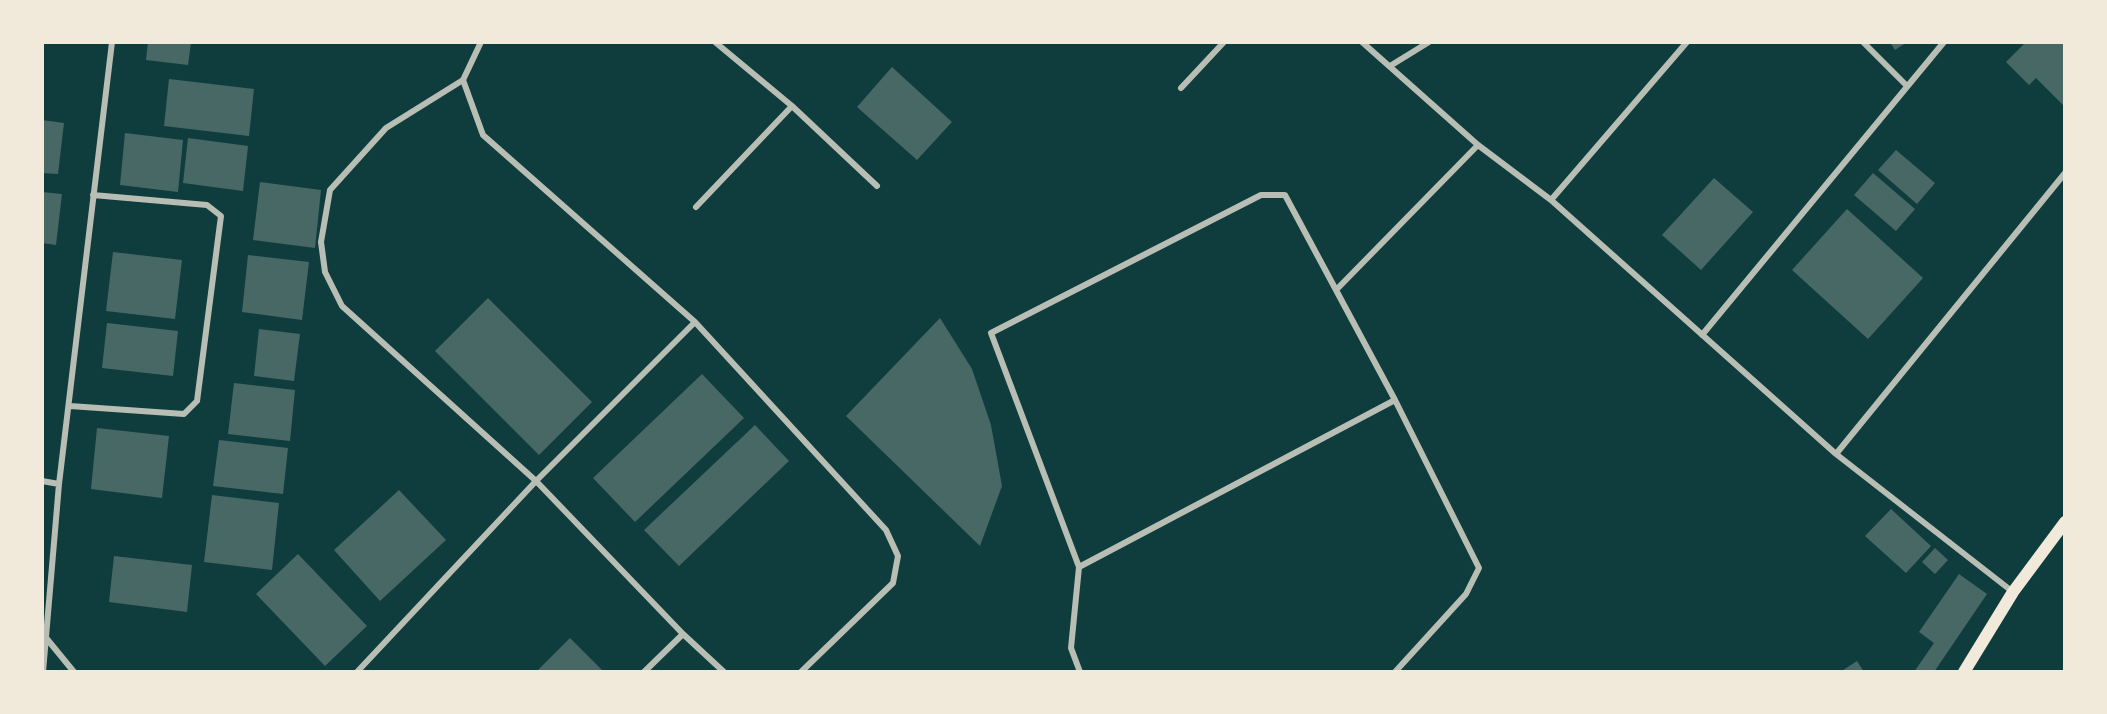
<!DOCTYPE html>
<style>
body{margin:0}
#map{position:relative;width:2107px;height:714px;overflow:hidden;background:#0f3d3e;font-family:"Exo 2",sans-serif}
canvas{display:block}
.frame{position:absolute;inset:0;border:44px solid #f1e9da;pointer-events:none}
</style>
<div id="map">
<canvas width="2107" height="714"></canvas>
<div class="frame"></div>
</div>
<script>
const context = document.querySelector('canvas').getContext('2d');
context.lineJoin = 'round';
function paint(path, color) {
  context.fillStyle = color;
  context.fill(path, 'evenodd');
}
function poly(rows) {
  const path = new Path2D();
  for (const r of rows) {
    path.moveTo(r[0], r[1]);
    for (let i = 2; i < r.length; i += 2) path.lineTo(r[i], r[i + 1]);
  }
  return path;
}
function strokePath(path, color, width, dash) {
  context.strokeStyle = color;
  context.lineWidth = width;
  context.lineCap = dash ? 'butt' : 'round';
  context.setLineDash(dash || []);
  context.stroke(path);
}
paint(poly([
 [148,42,191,42,188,65,146,60],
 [1890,42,1907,42,1895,50],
 [2026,42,2065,42,2065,107,2036,78,2029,85,2006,62],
 [892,67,952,122,917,160,857,107],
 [169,79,254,89,249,136,164,126],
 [42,120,64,123,58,174,42,173],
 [125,133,183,140,178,192,120,185],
 [188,138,248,146,243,191,183,183],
 [1896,150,1935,183,1917,204,1878,170],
 [1873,173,1915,209,1896,231,1854,195],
 [1714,178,1753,212,1701,270,1662,235],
 [260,182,321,190,315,248,253,240],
 [42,192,62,194,56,245,42,243],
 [1847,209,1923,278,1868,339,1792,270],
 [113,252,182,260,175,319,106,311],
 [248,255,309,262,302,320,242,312],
 [488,298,592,402,539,455,435,351],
 [940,318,972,369,991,425,1002,486,980,546,846,416],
 [107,323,178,331,173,376,102,368],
 [259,329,300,334,294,381,254,376],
 [702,374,744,418,635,522,593,478],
 [234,383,295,390,290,441,228,434],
 [755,425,789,461,679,566,644,530],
 [97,428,169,436,162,498,91,489],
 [219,440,288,448,283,494,213,486],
 [399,490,446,540,380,601,334,550],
 [212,495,279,503,272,570,204,562],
 [1891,509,1931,546,1906,573,1865,536],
 [1935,548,1948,560,1935,574,1922,562],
 [298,554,367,626,325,666,256,594],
 [114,556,192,565,187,612,109,602],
 [1959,574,1987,594,1934,672,1914,672,1934,643,1919,632],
 [570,638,604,672,536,672],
 [1857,661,1864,672,1840,672]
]), '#486865');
strokePath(poly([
 [481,42,463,80,483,135,695,322,886,530,898,556,893,583,801,672],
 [715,42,792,106,877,186],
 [1362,42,1478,145,1551,200,1836,454,2013,592],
 [1863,42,1907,86],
 [1390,66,1429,42],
 [463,80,386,128,330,190,321,242,325,272,342,306,536,481,683,634,644,672],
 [1181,88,1224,42],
 [1551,200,1687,42],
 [696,207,792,106],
 [1337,289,1478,145],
 [1702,335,1944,42],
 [70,406,184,414,197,401,221,216,207,205,93,195],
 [1836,454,2065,173],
 [42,481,59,484],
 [1079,567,1395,400],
 [683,634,724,672],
 [47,639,74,672],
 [43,672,59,484,112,42],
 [357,672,536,481,695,322],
 [1080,672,1071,648,1079,567,991,333,1261,195,1285,195,1395,400,1479,568,1466,594,1395,672]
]), '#b8beb3', 6);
strokePath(poly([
 [1964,672,2013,592,2065,522]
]), '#f1e9da', 12);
</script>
